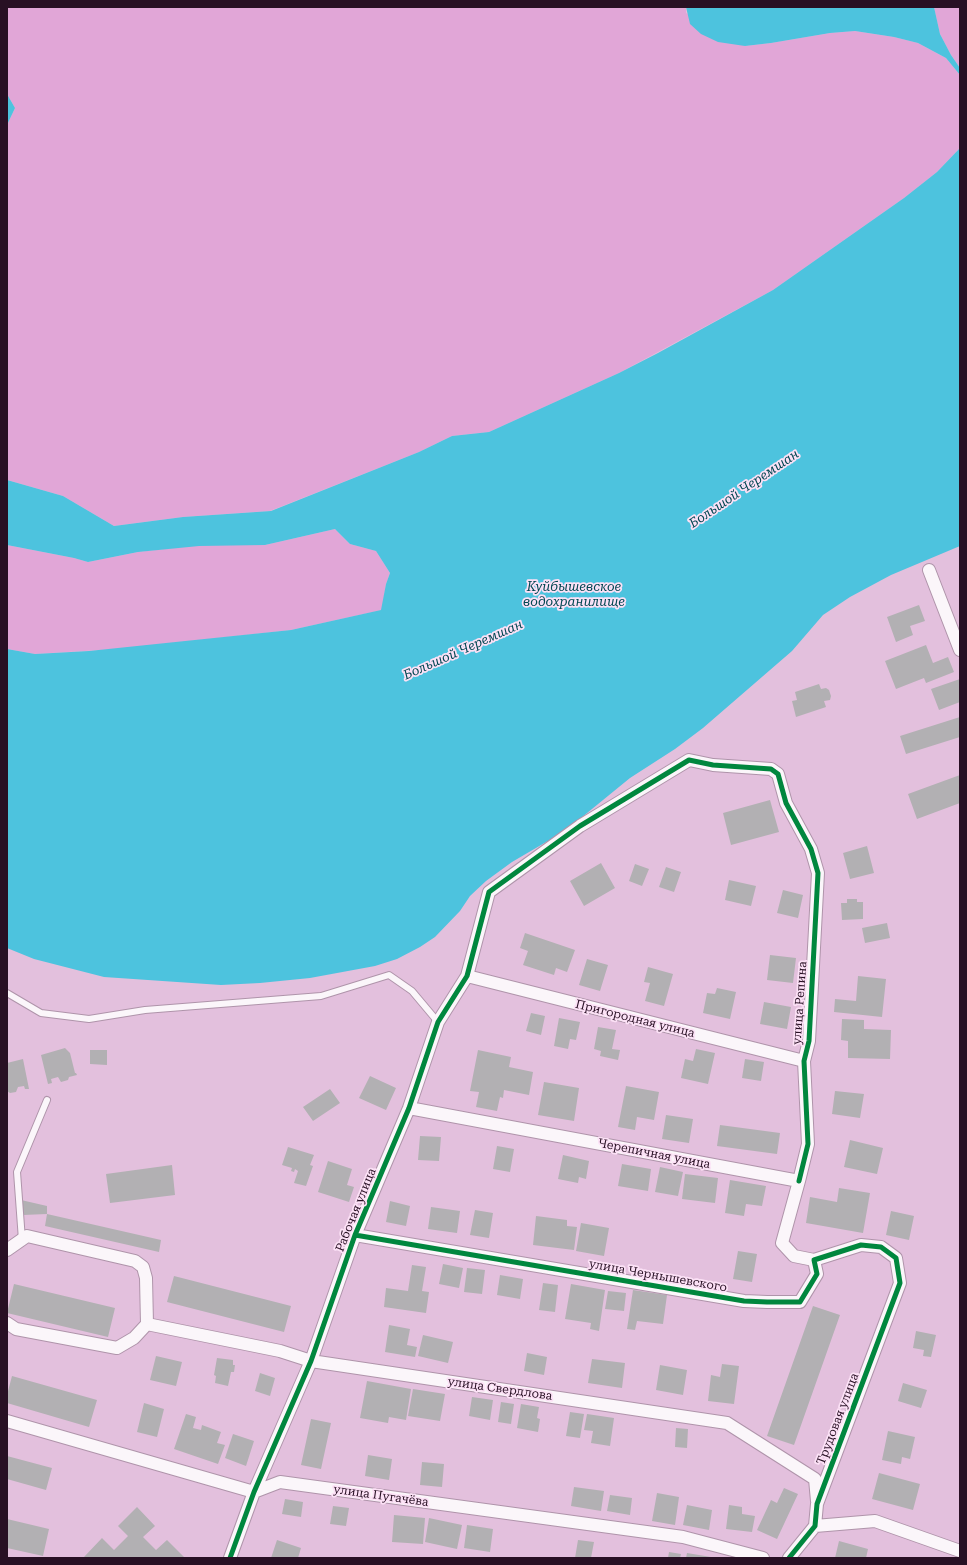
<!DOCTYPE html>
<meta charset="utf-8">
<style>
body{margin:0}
#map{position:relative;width:967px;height:1565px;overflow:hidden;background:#e3c0dd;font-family:"Roboto Serif",serif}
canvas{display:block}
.frame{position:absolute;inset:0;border:8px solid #281024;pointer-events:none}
</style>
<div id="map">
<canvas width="967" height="1565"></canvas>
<div class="frame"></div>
</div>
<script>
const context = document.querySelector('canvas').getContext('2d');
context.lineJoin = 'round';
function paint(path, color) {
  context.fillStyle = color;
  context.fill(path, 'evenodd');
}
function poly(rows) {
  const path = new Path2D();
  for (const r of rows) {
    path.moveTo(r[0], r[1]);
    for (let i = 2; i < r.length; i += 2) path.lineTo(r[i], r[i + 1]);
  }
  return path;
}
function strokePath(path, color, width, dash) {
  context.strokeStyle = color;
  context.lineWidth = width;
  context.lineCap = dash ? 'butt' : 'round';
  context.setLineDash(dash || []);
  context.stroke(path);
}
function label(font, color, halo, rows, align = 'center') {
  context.font = font + ' "Roboto Serif",serif';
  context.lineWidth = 3.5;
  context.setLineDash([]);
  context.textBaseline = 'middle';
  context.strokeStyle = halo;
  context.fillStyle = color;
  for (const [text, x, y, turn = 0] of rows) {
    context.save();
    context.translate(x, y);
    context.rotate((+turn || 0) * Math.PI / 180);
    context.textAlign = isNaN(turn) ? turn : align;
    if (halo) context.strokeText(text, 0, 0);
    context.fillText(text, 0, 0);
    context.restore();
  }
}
paint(poly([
 [7,7,686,7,686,13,745,46,771,43,830,33,855,31,894,37,918,43,946,58,960,75,960,148,937,172,904,198,773,290,619,373,511,422,489,432,452,436,419,452,270,511,183,517,114,526,63,496,7,480,7,125,15,108,7,94],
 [934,7,960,7,960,68,951,55,940,34],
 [335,529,350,544,376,551,390,573,386,584,382,610,291,630,118,649,35,654,7,649,7,545,74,558,88,562,138,552,199,545,265,545]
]), '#e1a6d7');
paint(poly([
 [686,7,934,7,940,34,951,55,960,68,960,75,946,58,918,43,894,37,855,31,830,33,771,43,745,46,718,42,701,34,690,24],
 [7,94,15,108,7,125],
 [960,148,960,546,891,575,850,597,823,615,792,651,703,728,675,749,630,778,565,831,512,862,486,881,470,896,460,911,435,937,420,947,397,959,375,966,310,978,260,983,221,985,104,977,34,959,7,948,7,649,35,654,89,651,291,630,381,610,386,584,390,573,376,551,350,544,335,529,265,545,199,546,138,552,88,562,74,558,7,545,7,480,63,496,114,526,183,517,271,511,419,452,452,436,489,432,619,373,658,353,773,290,904,198,937,172]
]), '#4dc3de');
paint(poly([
 [919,605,925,621,910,626,913,635,896,642,887,617],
 [926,645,933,663,948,657,954,672,926,683,924,678,896,689,885,661],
 [960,679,960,702,939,710,931,689],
 [819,684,821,689,826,688,829,690,831,696,830,700,824,701,826,707,796,717,792,701,797,700,795,692],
 [960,717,960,737,906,754,900,736],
 [960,775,960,803,917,819,908,794],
 [770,800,779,832,731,845,723,813],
 [867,846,874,873,850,879,843,853],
 [601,863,615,888,584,906,570,881],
 [635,864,649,869,642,886,629,881],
 [666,867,681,872,674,892,659,887],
 [729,880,756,886,751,906,725,900],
 [783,890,803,895,798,918,777,913],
 [847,899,857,899,857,902,863,902,863,919,842,920,841,903,847,903],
 [887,923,890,938,865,943,862,928],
 [525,933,575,950,567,972,556,968,554,975,523,965,528,951,520,948],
 [770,955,796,958,793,983,767,980],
 [587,959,608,965,600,991,579,985],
 [648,967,673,974,664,1006,645,1001,650,983,644,982],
 [858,976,886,979,882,1017,834,1012,835,999,856,1001],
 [717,988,736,992,730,1019,703,1013,707,993,715,994],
 [764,1002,791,1007,787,1029,760,1024],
 [531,1013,545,1016,541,1035,526,1031],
 [559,1018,580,1022,576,1040,570,1039,568,1049,554,1046],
 [842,1019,864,1020,864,1029,891,1030,890,1059,848,1058,848,1041,841,1040],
 [598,1027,616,1030,612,1049,620,1050,618,1060,600,1056,601,1051,594,1049],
 [65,1048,70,1053,75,1073,76,1073,77,1075,69,1077,68,1080,61,1082,58,1077,51,1079,52,1083,48,1084,41,1055],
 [696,1049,715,1053,708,1084,681,1078,685,1059,693,1061],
 [90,1050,107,1050,107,1065,90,1064],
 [478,1050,511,1057,509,1067,533,1072,529,1095,504,1090,503,1098,500,1097,497,1111,476,1107,479,1092,470,1091],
 [23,1059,29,1089,25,1089,24,1086,18,1087,16,1092,10,1093,7,1091,7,1063],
 [745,1059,764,1062,761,1081,742,1078],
 [370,1076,396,1088,386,1110,359,1098],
 [544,1082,579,1088,574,1121,538,1115],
 [626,1086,659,1092,654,1120,637,1117,635,1130,618,1127],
 [330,1089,340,1103,313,1121,303,1107],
 [835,1091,864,1094,860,1118,832,1114],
 [666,1115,693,1119,689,1143,662,1139],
 [720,1125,780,1133,777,1154,717,1146],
 [420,1136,441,1137,439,1161,418,1160],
 [850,1140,883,1148,877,1174,844,1167],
 [497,1146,514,1149,510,1172,493,1169],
 [288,1147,314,1155,310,1165,313,1166,306,1186,294,1183,298,1171,295,1169,294,1172,291,1171,292,1168,282,1165],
 [563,1155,589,1161,586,1179,579,1177,578,1183,558,1179],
 [328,1161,352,1169,347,1185,354,1187,349,1202,318,1192],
 [622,1164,651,1169,648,1191,618,1186],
 [172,1165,175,1195,110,1203,106,1174],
 [660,1167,683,1172,678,1196,655,1192],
 [685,1174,718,1178,715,1203,682,1199],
 [730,1180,766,1186,762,1206,746,1204,744,1216,725,1213],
 [839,1188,870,1193,863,1233,806,1223,810,1197,837,1202],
 [21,1200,47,1206,47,1214,161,1240,159,1252,45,1226,47,1214,23,1215],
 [390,1201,410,1206,406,1226,386,1222],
 [431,1207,460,1211,457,1233,428,1229],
 [475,1210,493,1213,489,1238,470,1235],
 [891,1211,914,1216,909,1240,886,1235],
 [536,1216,567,1220,567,1226,577,1227,574,1250,533,1245],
 [581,1223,609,1228,604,1256,576,1251],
 [738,1251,757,1254,752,1282,733,1279],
 [443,1264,463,1268,459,1288,439,1284],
 [412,1265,426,1267,422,1291,429,1292,426,1313,384,1307,386,1288,408,1291],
 [467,1268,485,1270,482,1294,464,1292],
 [500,1275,523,1279,520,1299,497,1295],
 [174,1276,291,1306,284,1332,167,1302],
 [543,1283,558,1285,555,1312,539,1310],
 [14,1284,115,1308,108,1337,7,1313],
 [571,1284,605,1290,599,1331,590,1329,591,1323,565,1319],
 [633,1290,667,1295,663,1324,637,1321,635,1330,627,1329],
 [608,1291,626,1293,624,1311,605,1309],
 [813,1306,840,1315,794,1445,767,1436],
 [389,1325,410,1329,407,1345,417,1347,415,1357,385,1352],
 [916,1331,936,1335,931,1357,923,1356,924,1350,913,1348],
 [423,1335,453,1342,448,1363,418,1356],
 [527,1353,547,1357,544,1375,524,1371],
 [156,1356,182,1362,176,1386,150,1380],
 [217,1358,233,1360,233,1365,235,1365,234,1372,231,1372,228,1386,215,1383,216,1376,214,1375],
 [592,1359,625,1363,622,1388,588,1383],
 [722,1364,739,1366,734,1404,708,1401,711,1375,720,1377],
 [660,1365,687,1370,683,1395,656,1390],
 [260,1373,275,1378,270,1396,255,1391],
 [12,1376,97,1400,89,1427,7,1403,7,1395],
 [367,1381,411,1389,406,1420,389,1417,388,1423,360,1418],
 [903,1383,927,1390,921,1408,898,1401],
 [413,1389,445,1394,440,1421,408,1416],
 [472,1397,493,1400,490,1420,469,1416],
 [501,1402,514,1404,511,1424,498,1422],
 [144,1403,164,1409,157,1437,137,1432],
 [521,1404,539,1407,537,1418,540,1419,538,1432,517,1428],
 [570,1412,584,1414,580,1438,566,1436],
 [186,1414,196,1417,193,1428,201,1430,202,1425,221,1432,217,1443,225,1445,218,1464,174,1449],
 [587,1414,614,1418,610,1446,591,1443,593,1431,584,1430],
 [311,1419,331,1423,321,1469,301,1465],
 [676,1428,688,1429,687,1448,675,1447],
 [888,1431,915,1437,910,1459,902,1457,901,1464,882,1460],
 [233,1434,254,1441,246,1466,225,1458],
 [368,1455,392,1459,389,1480,365,1476],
 [7,1456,52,1468,46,1490,7,1479],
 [422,1462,444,1464,442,1487,420,1485],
 [879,1473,920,1484,913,1510,872,1499],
 [574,1487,604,1491,601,1511,571,1506],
 [784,1488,798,1494,777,1539,757,1530,771,1500,777,1503],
 [657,1493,679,1497,675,1525,652,1521],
 [610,1495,632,1498,630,1515,607,1511],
 [285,1499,303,1502,301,1517,282,1514],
 [687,1505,712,1510,709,1530,683,1525],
 [729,1505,742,1507,742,1514,755,1516,752,1532,726,1529],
 [333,1506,349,1508,346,1526,330,1524],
 [137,1507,155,1526,143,1537,156,1550,167,1540,184,1557,183,1558,84,1557,102,1538,114,1550,128,1536,118,1526],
 [394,1515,425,1518,423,1544,392,1542],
 [429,1518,462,1525,457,1549,425,1542],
 [7,1519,49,1529,43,1556,7,1548],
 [467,1525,493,1529,490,1552,464,1548],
 [277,1540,301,1548,298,1558,271,1558],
 [578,1540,594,1542,591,1558,575,1558],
 [839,1541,868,1549,866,1558,835,1558],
 [669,1552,681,1554,680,1558,668,1558],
 [687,1553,711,1557,711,1558,686,1558]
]), '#b2b0b3');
const service = poly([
 [7,993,41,1013,89,1019,145,1010,321,996,389,975,412,991,438,1022],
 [22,1240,17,1172,47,1100]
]);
const minor = poly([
 [929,570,960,650],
 [467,976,804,1061],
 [409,1108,799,1181,782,1243,794,1256,814,1260],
 [355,1235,744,1301,767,1302,800,1302,817,1274,814,1260,861,1245,881,1247,896,1258,900,1283,817,1504,815,1526,789,1558],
 [7,1250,27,1236,135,1261,143,1267,146,1278,147,1324,134,1338,117,1348,16,1329,7,1323],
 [147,1324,280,1351,311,1361,727,1423,815,1479,817,1501],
 [7,1421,254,1492,280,1482,683,1537,763,1558],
 [815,1526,875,1521,960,1551],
 [230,1558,254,1492,311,1361,355,1235,409,1108,438,1022,467,976,489,892,580,826,689,760,713,765,771,769,778,774,786,803,811,849,818,873,809,1041,804,1061,808,1144,799,1181]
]);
strokePath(service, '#af94aa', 8);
strokePath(minor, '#af94aa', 14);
strokePath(service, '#fbf6fa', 6);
strokePath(minor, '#fbf6fa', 12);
strokePath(poly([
 [355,1235,744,1301,767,1302,800,1302,817,1274,814,1260,861,1245,881,1247,896,1258,900,1283,817,1504,815,1526,789,1558],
 [230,1558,254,1492,311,1361,355,1235,409,1108,438,1022,467,976,489,892,580,826,689,760,713,765,771,769,778,774,786,803,811,849,818,873,809,1041,804,1061,808,1144,799,1181]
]), '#00873e', 5);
label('12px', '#281024', '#fce1f6', [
 ["улица Репина",800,1003,-86],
 ["Пригородная улица",635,1019,14],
 ["Черепичная улица",654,1154,11],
 ["Рабочая улица",356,1210,-68],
 ["улица Чернышевского",658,1276,10],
 ["улица Свердлова",500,1389,8],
 ["Трудовая улица",838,1419,-69],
 ["улица Пугачёва",381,1496,8]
]);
label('italic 13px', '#004651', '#fce1f6', [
 ["Большой Черемшан",744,489,-34],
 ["Куйбышевское",574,587],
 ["водохранилище",574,602],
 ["Большой Черемшан",463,650,-24]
]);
</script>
